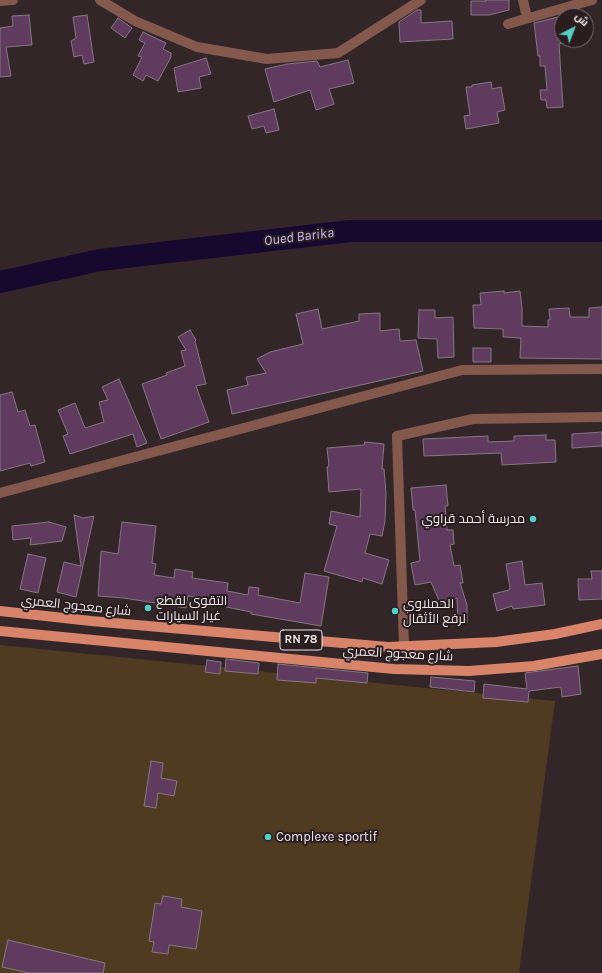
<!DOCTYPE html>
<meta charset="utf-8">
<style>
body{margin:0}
#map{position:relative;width:602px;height:973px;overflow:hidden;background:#332629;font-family:Karla,Cairo,sans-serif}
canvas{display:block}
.north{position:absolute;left:554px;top:8px;width:40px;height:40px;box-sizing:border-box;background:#291d20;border:1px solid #786d70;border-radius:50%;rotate:42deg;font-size:11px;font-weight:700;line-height:16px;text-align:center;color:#efe6e8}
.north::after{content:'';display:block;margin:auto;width:14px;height:18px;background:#55cec5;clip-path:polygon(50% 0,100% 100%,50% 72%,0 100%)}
</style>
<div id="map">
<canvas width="602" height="973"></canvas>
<div class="north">ش</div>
</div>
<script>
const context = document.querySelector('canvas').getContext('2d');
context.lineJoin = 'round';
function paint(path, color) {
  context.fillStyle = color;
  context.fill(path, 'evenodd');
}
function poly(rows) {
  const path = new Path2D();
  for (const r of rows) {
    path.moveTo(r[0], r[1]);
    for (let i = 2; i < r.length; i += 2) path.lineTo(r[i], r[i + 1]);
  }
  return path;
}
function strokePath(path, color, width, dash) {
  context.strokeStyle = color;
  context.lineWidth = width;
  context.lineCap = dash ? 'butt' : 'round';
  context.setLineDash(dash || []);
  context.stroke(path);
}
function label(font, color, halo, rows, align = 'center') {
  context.font = font + ' Karla,Cairo,sans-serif';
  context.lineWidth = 4;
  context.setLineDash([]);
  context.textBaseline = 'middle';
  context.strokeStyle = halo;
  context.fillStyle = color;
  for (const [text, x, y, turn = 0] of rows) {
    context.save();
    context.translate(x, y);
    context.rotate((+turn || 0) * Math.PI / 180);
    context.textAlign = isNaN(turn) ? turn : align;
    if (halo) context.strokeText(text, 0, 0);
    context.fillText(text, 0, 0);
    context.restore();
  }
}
paint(poly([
 [0,645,555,701,519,973,0,973]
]), '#4f3b21');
strokePath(poly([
 [0,282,100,260,350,231,602,231]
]), '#15092e', 22);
const building = poly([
 [486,0,509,0,509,10,489,15,471,15,471,1,486,1,486,0],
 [417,10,421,10,421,23,452,21,453,39,400,42,399,22,417,10],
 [29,15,32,45,6,47,11,76,0,77,0,28,13,26,12,16,29,15],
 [87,15,94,62,84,64,82,55,74,57,71,41,76,38,73,17,87,15],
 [562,16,562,43,559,44,563,107,547,108,546,100,541,100,540,90,547,90,545,66,540,66,540,56,538,56,534,23,562,16],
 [118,18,132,28,125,38,111,28,118,18],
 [143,32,166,43,163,49,171,53,171,57,158,81,146,75,143,81,133,75,142,57,138,56,145,43,139,40,143,32],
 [206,58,211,74,199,77,201,88,178,92,174,68,206,58],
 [348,60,354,83,329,89,334,104,316,110,310,90,274,102,265,69,287,64,317,61,320,67,348,60],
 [491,82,492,89,501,87,505,110,497,112,499,123,466,129,464,116,470,115,466,87,472,87,472,85,491,82],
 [274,109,279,130,266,133,264,126,252,129,248,116,274,109],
 [504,291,504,293,520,291,522,308,522,326,548,327,548,320,550,320,549,309,569,308,570,317,589,317,589,308,602,307,602,359,520,358,521,338,503,337,503,329,474,328,473,305,481,305,480,293,504,291],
 [318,309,322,329,359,321,359,314,380,313,380,331,399,329,400,341,416,340,423,371,232,414,227,390,248,385,246,377,266,373,257,359,270,352,303,344,296,314,318,309],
 [419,310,435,310,435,318,453,317,454,357,438,358,437,339,418,338,419,310],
 [190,330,196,340,195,341,206,384,196,386,209,422,161,439,142,384,167,375,166,373,185,366,181,351,186,350,178,337,190,330],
 [473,348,491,348,491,362,473,362,473,348],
 [119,379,147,443,137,447,133,434,70,454,63,436,68,434,58,410,75,403,85,428,104,422,99,402,108,400,102,387,119,379],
 [12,392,18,412,25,410,30,426,35,425,45,462,31,466,30,463,0,471,0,395,12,392],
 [602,432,602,446,572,448,572,434,602,432],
 [546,435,546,440,555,440,556,462,502,465,501,453,424,456,423,439,488,436,488,442,514,441,514,436,546,435],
 [365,442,384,444,382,469,384,469,386,493,385,521,382,536,370,534,365,553,389,560,382,584,363,578,362,582,324,571,337,526,329,524,331,511,360,517,361,489,329,492,327,467,329,466,327,448,364,445,365,442],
 [446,485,448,506,445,506,447,530,453,530,454,544,450,545,454,566,460,565,463,583,460,583,467,605,467,623,458,623,457,598,441,605,431,582,415,585,411,563,420,561,415,510,413,510,411,488,446,485],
 [74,515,83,518,94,516,76,597,57,592,64,562,81,566,74,515],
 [49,522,66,527,62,541,30,545,31,538,13,540,12,526,49,522],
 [122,522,156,526,152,563,156,564,154,575,174,578,175,569,193,572,192,578,228,583,227,591,248,595,249,587,259,588,258,595,300,603,305,573,329,577,321,626,251,614,251,612,226,607,227,602,188,596,186,608,124,598,98,596,101,551,118,554,122,522],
 [28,554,46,558,38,593,20,589,28,554],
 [522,561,525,585,542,583,545,605,513,609,512,606,497,611,493,594,509,590,510,588,506,564,522,561],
 [591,571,602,571,602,599,579,600,578,579,592,579,591,571],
 [226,659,259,663,258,674,225,671,226,659],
 [207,660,221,662,220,674,205,672,207,660],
 [278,664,368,673,367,683,316,678,316,683,277,680,278,664],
 [578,666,581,694,562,697,561,687,529,691,528,702,483,698,484,684,527,689,525,673,578,666],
 [431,677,475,681,474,692,430,687,431,677],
 [151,761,163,763,161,778,177,781,174,796,158,793,156,808,144,806,151,761],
 [163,896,182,899,181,907,202,911,196,949,169,945,168,954,152,952,154,942,149,941,155,903,161,904,163,896],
 [8,940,105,963,103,973,29,973,2,967,8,940]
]);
paint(building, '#5f3c5d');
strokePath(building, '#837882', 1);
strokePath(poly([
 [100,0,135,21,197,47,267,59,338,53,421,0],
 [523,0,527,18],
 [0,1,13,0],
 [508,24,592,0],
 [0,493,462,370,602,369],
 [404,646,397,436,473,419,602,417]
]), '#82594c', 10);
strokePath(poly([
 [0,611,91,621,388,647,496,642,555,634,602,624],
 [0,631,394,669,469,671,534,666,602,654]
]), '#d8846a', 10);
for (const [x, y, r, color] of [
 [533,519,4,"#55cec5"],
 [148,608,4,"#55cec5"],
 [395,611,4,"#55cec5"],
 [268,837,4,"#55cec5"]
]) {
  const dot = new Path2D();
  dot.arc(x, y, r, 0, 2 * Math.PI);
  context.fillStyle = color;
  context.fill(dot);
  strokePath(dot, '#291d20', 1.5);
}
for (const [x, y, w] of [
 [301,640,42]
]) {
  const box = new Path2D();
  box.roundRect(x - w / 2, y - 10, w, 20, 3);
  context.fillStyle = '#291d20';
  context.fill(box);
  strokePath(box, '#efe6e8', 1);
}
label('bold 12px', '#efe6e8', null, [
 ["RN 78",301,640]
]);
label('13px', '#efe6e8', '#291d20', [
 ["مدرسة أحمد قراوي",525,519,"right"],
 ["التقوى لقطع",156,601],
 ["غيار السيارات",156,616],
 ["الحملاوي",403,604],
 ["لرفع الأثقال",403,619],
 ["Complexe sportif",276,837]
], 'left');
label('13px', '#efe6e8', '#291d20', [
 ["شارع معجوج العمري",76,606,6],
 ["شارع معجوج العمري",398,654,3]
]);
label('italic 14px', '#c9bef7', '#291d20', [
 ["Oued Barika",299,237,-7]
]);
</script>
